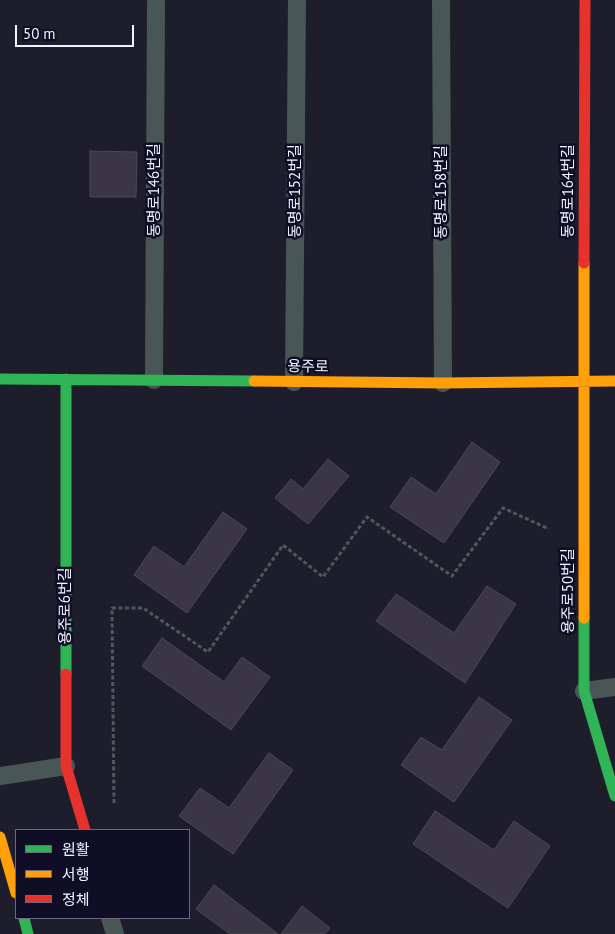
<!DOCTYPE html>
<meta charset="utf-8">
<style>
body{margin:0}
#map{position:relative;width:615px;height:934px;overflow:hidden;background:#1e1d2b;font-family:"PT Sans","Noto Sans KR",sans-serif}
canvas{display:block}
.legend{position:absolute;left:15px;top:829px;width:175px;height:90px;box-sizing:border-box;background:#100e27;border:1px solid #6a697d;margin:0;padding:6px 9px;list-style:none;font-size:15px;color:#f1f2fd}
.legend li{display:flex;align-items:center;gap:10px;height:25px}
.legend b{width:25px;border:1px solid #6a697d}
.scale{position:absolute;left:15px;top:25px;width:119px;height:22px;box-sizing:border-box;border:2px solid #f1f2fd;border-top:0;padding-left:6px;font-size:15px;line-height:18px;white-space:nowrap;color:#f1f2fd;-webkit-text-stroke:4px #100e27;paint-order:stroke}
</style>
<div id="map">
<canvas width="615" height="934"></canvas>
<ul class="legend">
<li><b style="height:6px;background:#30b455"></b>원활</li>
<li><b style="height:6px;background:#ff9f0a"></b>서행</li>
<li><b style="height:6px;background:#e5322d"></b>정체</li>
</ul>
<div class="scale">50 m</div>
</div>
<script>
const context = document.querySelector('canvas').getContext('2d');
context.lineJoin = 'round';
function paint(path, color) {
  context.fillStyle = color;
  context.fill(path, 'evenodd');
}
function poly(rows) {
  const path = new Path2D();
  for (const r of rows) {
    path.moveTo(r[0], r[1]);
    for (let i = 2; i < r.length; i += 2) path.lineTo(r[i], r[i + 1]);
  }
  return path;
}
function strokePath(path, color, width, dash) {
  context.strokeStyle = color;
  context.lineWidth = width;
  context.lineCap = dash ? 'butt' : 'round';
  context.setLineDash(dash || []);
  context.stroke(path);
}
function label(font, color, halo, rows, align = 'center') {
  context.font = font + ' "PT Sans","Noto Sans KR",sans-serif';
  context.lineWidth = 5;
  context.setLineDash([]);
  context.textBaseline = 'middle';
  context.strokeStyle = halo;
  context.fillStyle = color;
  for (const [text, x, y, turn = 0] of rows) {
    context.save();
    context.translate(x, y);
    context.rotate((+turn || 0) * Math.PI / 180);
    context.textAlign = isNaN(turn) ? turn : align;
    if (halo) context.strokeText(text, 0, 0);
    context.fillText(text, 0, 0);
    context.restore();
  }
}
const building = poly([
 [90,151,137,152,136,197,90,197,90,151],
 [472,442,500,462,444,543,390,507,411,477,436,494,472,442],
 [328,459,349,476,308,524,275,498,291,479,303,489,328,459],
 [223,512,247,529,187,613,134,575,154,546,184,567,223,512],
 [487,586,516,604,465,683,376,621,396,594,454,633,487,586],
 [162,638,224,682,242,657,270,677,231,730,142,666,162,638],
 [479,697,512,720,454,802,401,765,421,737,442,750,479,697],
 [269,753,293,770,233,854,179,816,200,788,229,808,269,753],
 [435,811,494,850,514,821,550,846,508,908,413,844,435,811],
 [214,885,278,934,230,934,196,909,214,885],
 [302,906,330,928,325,934,281,934,302,906]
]);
paint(building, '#3b3646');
strokePath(building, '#4b4954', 1);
strokePath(poly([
 [114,803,112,608,143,608,208,652,283,545,323,577,367,517,452,576,503,508,549,529]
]), '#4f595b', 3, [4, 2.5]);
strokePath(poly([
 [441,0,443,383],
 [154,380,156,0],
 [294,382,297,0],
 [584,691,615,687],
 [0,776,66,766],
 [110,918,115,934]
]), '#485756', 18);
strokePath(poly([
 [0,379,254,381],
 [66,379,66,674],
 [584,618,584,691,615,796],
 [24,918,28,934]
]), '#30b455', 11);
strokePath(poly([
 [584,263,584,618],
 [254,381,443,383,615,381],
 [0,837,16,893]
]), '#ff9f0a', 11);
strokePath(poly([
 [584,263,585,0],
 [66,674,66,766,85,830]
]), '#e5322d', 11);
label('15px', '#f1f2fd', '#100e27', [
 ["동명로146번길",155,190,-90],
 ["동명로152번길",296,191,-90],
 ["동명로164번길",569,191,-90],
 ["동명로158번길",442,192,-90],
 ["용주로",308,367,1],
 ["용주로50번길",569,591,-90],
 ["용주로6번길",66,606,-90]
]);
</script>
